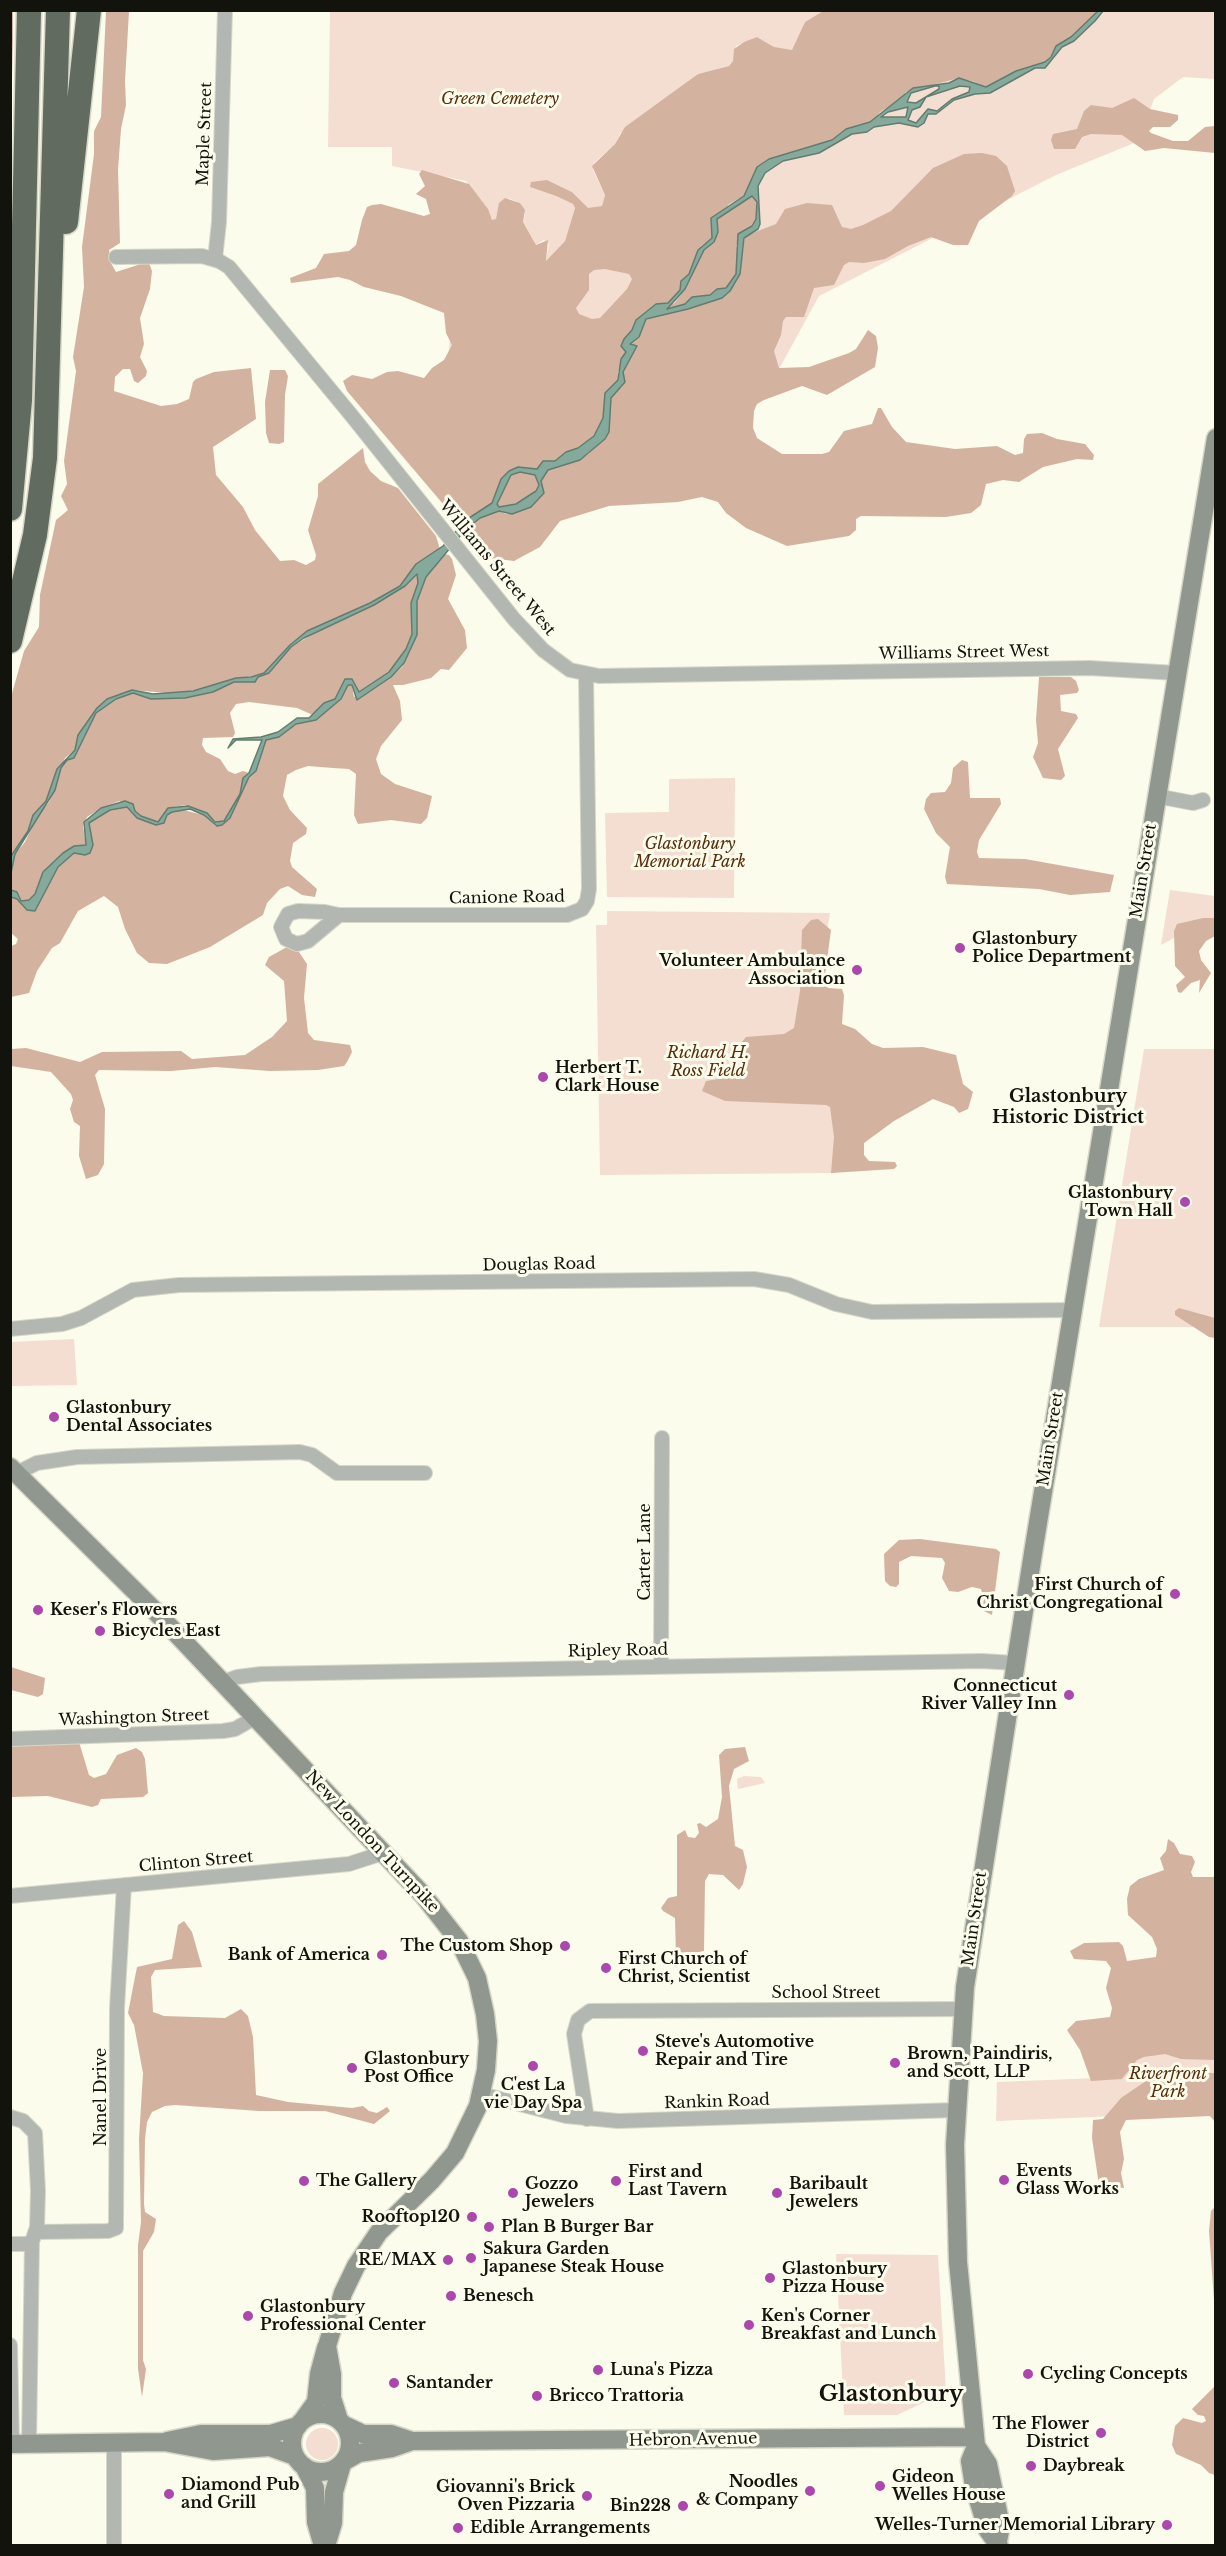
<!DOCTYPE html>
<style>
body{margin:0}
#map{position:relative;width:1226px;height:2556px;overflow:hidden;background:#fbfceb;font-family:"Libre Baskerville",serif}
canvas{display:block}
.frame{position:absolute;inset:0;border:12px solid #13130d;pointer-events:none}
</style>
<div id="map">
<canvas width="1226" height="2556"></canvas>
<div class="frame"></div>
</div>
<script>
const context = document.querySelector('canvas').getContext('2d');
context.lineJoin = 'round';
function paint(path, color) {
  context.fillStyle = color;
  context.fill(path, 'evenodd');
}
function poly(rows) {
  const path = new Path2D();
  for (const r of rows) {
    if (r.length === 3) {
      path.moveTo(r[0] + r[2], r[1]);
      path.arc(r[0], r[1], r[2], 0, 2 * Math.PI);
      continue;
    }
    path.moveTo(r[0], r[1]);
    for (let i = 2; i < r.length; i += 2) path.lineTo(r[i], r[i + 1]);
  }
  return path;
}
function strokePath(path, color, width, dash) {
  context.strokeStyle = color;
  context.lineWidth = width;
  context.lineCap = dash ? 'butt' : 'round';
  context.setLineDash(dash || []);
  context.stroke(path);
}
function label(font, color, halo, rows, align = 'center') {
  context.font = font + ' "Libre Baskerville",serif';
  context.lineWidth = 6;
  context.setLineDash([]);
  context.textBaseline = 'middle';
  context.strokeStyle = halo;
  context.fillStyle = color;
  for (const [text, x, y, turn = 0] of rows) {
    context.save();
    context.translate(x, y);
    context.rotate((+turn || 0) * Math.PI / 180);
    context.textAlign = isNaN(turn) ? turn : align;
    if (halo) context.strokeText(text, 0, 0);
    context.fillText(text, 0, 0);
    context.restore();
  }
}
paint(poly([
 [833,10,1215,11,1215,79,1183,77,1154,99,1139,141,1056,175,819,296,779,369,447,372,459,225,487,208,466,181,392,166,392,147,328,147,330,11,823,11,805,22,803,27],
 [757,37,771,45,538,283,508,198,520,203,525,214,523,222,536,245,544,240,549,244,546,261,565,241,575,208,573,204,556,196,530,187,547,180,572,192,588,209,602,206,605,195,593,170,594,163,615,144,620,134,698,74,729,66,733,61,736,46],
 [735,778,734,898,607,897,605,813,669,812,669,779],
 [1170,890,1215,896,1215,921,1207,920,1161,945],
 [607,911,830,913,812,1022,835,1086,836,1173,600,1175,596,925,607,925],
 [1144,1049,1215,1049,1215,1327,1099,1327],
 [74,1339,77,1385,11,1386,11,1342],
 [744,1776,761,1777,765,1783,738,1789,737,1779],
 [1215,2050,1215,2112,996,2121,997,2082,1124,2077,1124,2054],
 [836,2254,938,2255,946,2392,897,2415,844,2415],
 [322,2444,16]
]), '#f3ded1');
paint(poly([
 [13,10,13,40,11,118,10,11],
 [106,11,129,11,125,81,126,105,121,129,118,169,120,243,109,250,111,263,116,272,144,263,149,263,152,271,150,289,140,318,144,344,140,357,147,371,146,376,138,383,134,381,130,369,123,369,115,377,114,391,161,406,177,404,189,399,193,382,196,379,214,372,251,368,256,419,213,447,216,475,243,507,255,530,280,561,294,560,306,565,315,560,316,555,308,530,318,496,318,484,363,448,365,462,370,471,381,481,398,488,436,536,440,549,416,564,400,586,370,603,307,631,290,645,264,673,179,694,132,690,97,708,78,735,75,750,65,758,46,801,33,815,28,831,11,856,11,697,24,651,39,627,40,595,56,520,68,510,61,496,67,484,64,461,76,371,73,357,84,287,82,247,94,154,94,131,101,117],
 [823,11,1098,11,1071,37,1055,48,1053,54,1045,62,1017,71,986,87,972,81,955,79,906,92,899,102,883,110,878,114,879,118,870,122,841,132,832,140,769,159,757,167,744,196,729,204,711,227,712,238,701,246,689,274,681,281,680,290,668,303,656,304,636,320,632,330,624,339,622,348,626,352,618,372,618,380,605,393,603,418,594,436,578,448,566,452,555,461,543,461,537,469,518,467,499,484,495,501,466,520,443,504,347,391,343,381,352,375,372,379,387,372,398,371,424,378,432,368,444,360,452,345,446,333,444,313,401,296,364,287,350,280,338,277,291,283,290,278,316,268,324,254,349,251,356,245,362,220,367,207,372,205,381,204,424,216,430,214,426,199,416,194,425,186,419,174,422,170,469,184,488,209,492,220,496,219,499,203,505,198,520,203,525,210,523,222,536,245,548,240,546,261,565,241,575,208,573,204,556,196,530,187,531,182,547,180,572,192,588,208,602,206,605,195,592,166,615,144,625,127,698,74,729,66,733,61,734,49,744,42,757,37,774,47,792,50,805,22],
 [605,269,629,274,632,279,627,289,600,318,592,319,579,314,576,308,589,290,589,274,594,270],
 [1134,98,1150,109,1178,115,1178,120,1170,127,1153,127,1149,131,1151,133,1173,141,1188,141,1205,127,1215,126,1215,153,1164,148,1145,151,1122,135,1091,134,1082,137,1075,149,1054,149,1051,140,1053,134,1077,129,1084,111,1091,105,1112,108],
 [982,153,996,156,1007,166,1015,191,1012,196,979,221,968,245,953,245,931,237,908,246,885,259,864,263,849,262,844,265,834,285,814,288,804,317,786,317,783,321,781,335,774,351,779,368,809,367,849,353,856,349,868,330,876,336,878,348,875,367,827,395,802,386,764,400,757,404,754,411,753,428,757,438,782,454,822,454,829,452,844,431,872,424,878,408,881,408,892,427,906,442,955,449,997,446,1015,455,1023,453,1024,439,1027,434,1042,433,1057,439,1085,444,1094,455,1093,460,1077,459,1043,467,1019,482,1003,480,986,484,981,505,971,513,946,517,861,516,856,519,856,530,849,536,787,546,746,528,726,513,718,502,702,497,678,502,609,506,560,521,540,547,514,561,490,558,473,542,469,527,480,518,499,511,506,514,537,499,544,493,541,481,548,470,587,455,605,439,611,398,625,382,623,372,637,346,630,344,639,337,643,322,653,316,688,309,722,298,736,283,740,274,745,236,776,224,785,209,807,203,832,205,842,227,851,229,863,225,891,211,933,168,964,154],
 [752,196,757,202,756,219,736,246,739,251,736,274,726,288,714,291,710,295,692,297,685,304,667,309,667,306,675,303,685,288,704,250,712,244,717,219],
 [270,370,285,370,288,376,285,395,284,442,279,444,269,443,266,433,265,402],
 [520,472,535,475,539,485,536,491,516,504,499,507,497,504,511,475],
 [444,554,449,555,452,559,456,575,448,599,465,630,467,648,449,670,441,669,431,678,403,685,393,685,400,701,402,720,381,746,376,759,381,774,395,784,432,796,427,818,421,824,391,820,358,824,354,815,356,774,349,769,333,768,308,766,296,770,287,775,283,796,290,810,307,828,306,834,293,843,290,861,292,867,317,889,315,897,302,895,288,886,280,889,267,903,263,915,210,947,167,964,149,963,137,953,125,929,118,907,104,896,78,911,60,943,52,948,37,971,29,993,11,997,11,946,16,944,18,939,11,933,10,897,17,899,27,910,35,911,57,867,74,853,85,855,90,853,93,845,89,823,110,810,127,807,134,815,156,825,172,812,183,810,204,815,216,826,230,818,249,777,258,767,266,740,279,737,296,724,316,720,348,685,352,685,354,697,391,677,402,667,417,635,417,601,426,577],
 [417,574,418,583,411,603,412,634,406,649,389,672,359,692,352,679,335,699,324,703,313,715,297,708,249,702,236,704,230,713,235,733,233,737,203,738,202,745,206,752,220,759,228,771,235,774,243,771,249,773,243,778,240,794,224,821,215,821,204,812,185,805,168,808,161,820,156,822,141,816,135,811,134,806,119,801,101,808,87,817,83,826,86,845,74,846,63,853,43,872,35,894,29,900,21,901,19,895,11,890,11,867,15,854,25,842,38,815,49,802,56,785,58,773,67,760,74,758,96,713,112,701,133,693,144,697,213,692,234,682,256,681,258,677,270,673,291,647,334,622,370,606,405,586],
 [1039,677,1071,677,1076,681,1079,690,1077,693,1060,695,1061,711,1076,714,1078,718,1058,749,1065,776,1061,780,1043,778,1033,757,1038,743,1036,720],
 [962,760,968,762,970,798,1000,798,1001,804,979,840,977,852,979,858,1025,859,1114,875,1110,892,1070,895,1039,889,947,884,945,877,950,847,936,833,924,809,926,799,931,793,945,792,951,783,953,768],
 [1203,918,1215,918,1215,936,1206,941,1199,951,1201,960,1211,973,1199,993,1200,980,1191,983,1181,993,1178,992,1176,985,1185,977,1175,966,1174,931,1177,924],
 [818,919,831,930,824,983,828,988,842,989,844,995,842,1024,855,1029,872,1044,883,1048,923,1047,956,1055,963,1084,973,1092,968,1109,959,1113,954,1107,933,1099,894,1121,864,1143,864,1155,869,1161,895,1162,897,1166,894,1169,831,1173,834,1137,830,1107,826,1105,725,1101,702,1091,706,1081,731,1077,739,1072,740,1060,735,1050,746,1037,784,1034,794,1028,800,991,802,930,811,920],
 [287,947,299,952,307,964,304,998,308,1033,314,1040,350,1045,352,1052,347,1062,344,1066,318,1070,270,1071,215,1067,171,1071,99,1070,95,1075,105,1109,104,1164,98,1175,86,1179,79,1156,80,1126,74,1122,70,1109,73,1100,71,1094,51,1072,11,1066,11,1049,26,1048,80,1062,102,1052,181,1051,192,1059,245,1055,272,1037,287,1021,284,981,265,965,269,957],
 [1179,1308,1215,1318,1215,1338,1209,1337,1175,1315,1175,1311],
 [920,1539,996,1549,1000,1552,992,1615,982,1610,984,1599,981,1589,972,1587,958,1592,949,1591,942,1578,945,1563,942,1558,911,1556,899,1562,899,1584,896,1587,890,1586,885,1581,884,1554,899,1540],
 [11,1667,45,1678,43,1694,38,1697,11,1690],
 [79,1742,89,1775,94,1778,106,1774,117,1755,136,1748,142,1752,145,1759,148,1793,143,1797,101,1799,98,1805,92,1807,48,1796,11,1797,10,1743],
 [745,1747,749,1761,734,1769,729,1786,735,1846,743,1850,747,1867,743,1884,739,1890,723,1875,709,1874,705,1881,704,1951,676,1957,675,1918,663,1911,661,1908,668,1898,677,1896,677,1835,685,1830,688,1837,695,1838,699,1833,697,1824,700,1823,706,1827,718,1819,722,1797,719,1755,725,1749],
 [1168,1839,1174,1843,1180,1854,1192,1856,1195,1862,1191,1872,1193,1877,1215,1877,1215,2060,1181,2059,1165,2054,1144,2057,1137,2060,1122,2079,1091,2081,1080,2050,1067,2030,1076,2021,1110,2017,1112,2008,1106,1988,1111,1968,1106,1961,1074,1959,1070,1951,1084,1943,1119,1942,1123,1946,1127,1961,1156,1957,1157,1949,1152,1937,1128,1915,1127,1899,1130,1886,1139,1879,1164,1870,1160,1858,1166,1851],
 [184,1921,192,1932,202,1967,155,1970,151,1977,153,2012,164,2016,225,2018,241,2009,248,2016,253,2037,256,2095,288,2102,352,2108,363,2106,369,2111,377,2113,387,2107,390,2111,374,2124,325,2111,259,2111,175,2105,165,2106,152,2112,147,2122,145,2139,144,2204,145,2212,156,2219,154,2232,143,2251,143,2360,146,2369,142,2397,138,2369,138,2245,141,2222,139,2139,143,2073,134,2025,128,2013,137,1967,172,1959,178,1925],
 [1179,2073,1215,2073,1215,2122,1210,2116,1126,2120,1120,2132,1124,2159,1121,2173,1124,2188,1099,2185,1092,2138,1093,2120,1103,2119,1121,2098,1146,2081],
 [1215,2207,1215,2314,1209,2231,1211,2211],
 [1215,2386,1215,2475,1209,2473,1201,2465,1176,2454,1172,2445,1175,2426,1183,2418,1202,2423,1206,2421,1204,2416,1198,2415,1192,2409]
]), '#d3b39f');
const water = poly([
 [1098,11,1103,11,1095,21,1074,41,1062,47,1045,68,1035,68,990,93,975,94,954,100,936,114,928,114,924,123,918,127,899,123,874,127,867,132,852,134,819,153,783,161,765,173,758,186,760,224,758,229,744,238,740,274,730,291,722,298,688,309,646,319,639,337,630,344,637,346,623,372,625,382,611,398,609,432,605,439,580,460,548,470,541,481,544,493,531,507,512,514,499,511,480,518,465,530,426,577,417,601,417,635,404,663,391,677,357,700,352,685,348,685,341,699,316,720,296,724,279,737,266,740,256,771,249,777,230,818,222,825,217,826,204,815,190,809,172,812,167,815,164,823,156,825,137,818,127,807,110,810,89,823,93,845,90,853,85,855,74,853,58,867,35,911,27,910,17,899,11,897,11,890,17,892,21,901,29,900,35,894,43,872,63,853,74,846,86,845,84,822,101,808,125,801,133,804,135,811,141,816,158,822,168,808,188,806,207,813,215,822,224,821,240,794,243,778,249,773,262,740,236,740,228,748,233,739,261,737,278,732,297,718,309,718,324,703,335,699,345,679,352,679,359,692,389,672,406,649,412,634,411,603,418,583,417,574,405,586,374,605,304,638,291,647,269,673,258,677,255,682,234,682,213,692,185,698,151,699,133,693,116,699,96,713,74,758,67,760,61,768,55,790,15,854,11,873,11,856,28,831,33,815,46,801,57,769,75,750,78,735,97,708,107,699,132,690,153,694,193,691,236,678,251,677,264,673,290,645,307,631,370,603,400,586,416,564,443,546,466,520,492,503,501,479,509,471,518,467,537,469,543,461,555,461,566,452,578,448,594,436,603,418,605,393,618,380,621,359,626,352,621,346,624,339,632,330,636,320,656,304,668,303,680,290,681,281,689,274,698,250,712,238,711,218,744,196,757,167,769,159,832,140,846,129,870,122,913,88,949,83,959,78,986,87,1016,71,1045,62,1051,57,1056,46,1071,37,1098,11],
 [935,86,939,86,939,89,916,103,907,102,911,93,935,86],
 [960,86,970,87,969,92,952,99,937,111,928,109,916,123,908,120,912,110,920,107,926,97,960,86],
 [908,107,906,117,881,117,888,112,908,107],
 [752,196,757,202,756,219,752,226,738,234,736,274,726,288,717,289,710,295,692,297,685,304,667,309,685,289,704,250,714,242,718,232,717,219,752,196],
 [520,472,535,475,539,485,536,491,516,504,499,507,497,504,511,475,520,472]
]);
paint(water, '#84aa9b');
strokePath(water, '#627d70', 1.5);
const street = poly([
 [116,257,202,256,219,261,229,267,352,416,514,619,543,650,570,670,599,676,1089,668,1177,673],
 [215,259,219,222,225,10],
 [1156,796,1193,803,1203,800],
 [298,911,325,912,339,915,308,941,297,944,286,939,281,927,288,914,298,911],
 [339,915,567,915,582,909,587,901,589,889,586,675],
 [10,1329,62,1324,81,1318,133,1290,179,1285,754,1279,789,1285,836,1304,872,1312,1072,1310],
 [17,1473,37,1463,77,1457,300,1452,312,1455,337,1473,425,1473],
 [661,1666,662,1438],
 [223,1682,237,1677,261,1674,982,1661,1015,1663],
 [10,1739,223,1731,235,1729,256,1717],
 [10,1896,349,1864,383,1853],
 [481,2094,566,2116,618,2121,956,2110],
 [10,2117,23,2121,35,2133,38,2191,37,2227,33,2239,29,2244,10,2244],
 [587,2119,574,2034,578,2020,590,2011,963,2009],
 [36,2232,108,2231,116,2228,117,2008,124,1885],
 [10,2345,12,2444],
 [29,2444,32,2241],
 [114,2546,114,2443]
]);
const secondary = poly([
 [10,1467,155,1611,423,1895,459,1941,477,1978,485,2014,488,2041,486,2070,478,2106,455,2153,432,2180,379,2232,356,2266,343,2293,327,2346,332,2374,332,2398,339,2420],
 [321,2443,29],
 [303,2420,316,2402,319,2374,326,2348],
 [344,2425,363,2434,391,2434,412,2441],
 [167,2441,201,2434,271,2434,298,2426],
 [10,2444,164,2442,213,2451,270,2447,295,2456],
 [976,2446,970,2461,974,2486,987,2529,999,2546],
 [345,2461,359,2453,392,2448,412,2441,975,2437],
 [304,2466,315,2488,316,2522,323,2546],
 [998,2541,1001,2526,988,2464,976,2446,958,2262,955,2145,965,1987,1034,1547,1216,438],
 [326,2546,333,2523,334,2492,342,2464]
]);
const highway = poly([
 [66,222,89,10],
 [10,509,20,400,29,10],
 [10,641,35,535,45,458,58,10]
]);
strokePath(street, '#d6d7c7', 16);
strokePath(secondary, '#d6d7c7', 21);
strokePath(highway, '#d6d7c7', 27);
strokePath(street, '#b2b7b1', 14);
strokePath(secondary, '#8f978e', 18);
strokePath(highway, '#616b5f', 24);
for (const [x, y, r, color] of [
 [960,948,6,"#ac48ad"],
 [857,970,6,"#ac48ad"],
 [543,1077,6,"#ac48ad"],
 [1185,1202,6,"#ac48ad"],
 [54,1417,6,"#ac48ad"],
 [1175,1594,6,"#ac48ad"],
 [38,1610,6,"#ac48ad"],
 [100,1631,6,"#ac48ad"],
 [1069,1695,6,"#ac48ad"],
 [565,1946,6,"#ac48ad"],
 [382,1955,6,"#ac48ad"],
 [606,1968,6,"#ac48ad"],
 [643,2051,6,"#ac48ad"],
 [895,2063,6,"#ac48ad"],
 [533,2066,6,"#ac48ad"],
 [352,2068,6,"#ac48ad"],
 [1004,2180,6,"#ac48ad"],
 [304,2181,6,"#ac48ad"],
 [616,2181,6,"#ac48ad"],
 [513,2193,6,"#ac48ad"],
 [777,2193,6,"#ac48ad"],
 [472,2217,6,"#ac48ad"],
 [489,2227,6,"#ac48ad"],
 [471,2258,6,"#ac48ad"],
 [448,2260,6,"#ac48ad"],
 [770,2278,6,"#ac48ad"],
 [451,2296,6,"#ac48ad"],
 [248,2316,6,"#ac48ad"],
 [749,2325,6,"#ac48ad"],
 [598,2370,6,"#ac48ad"],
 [1028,2374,6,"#ac48ad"],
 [394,2383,6,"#ac48ad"],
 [537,2396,6,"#ac48ad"],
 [1101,2433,6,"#ac48ad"],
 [1031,2466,6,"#ac48ad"],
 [880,2486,6,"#ac48ad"],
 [810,2491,6,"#ac48ad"],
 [169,2494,6,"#ac48ad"],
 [587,2496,6,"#ac48ad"],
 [683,2506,6,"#ac48ad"],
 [1167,2525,6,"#ac48ad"],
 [458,2528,6,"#ac48ad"]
]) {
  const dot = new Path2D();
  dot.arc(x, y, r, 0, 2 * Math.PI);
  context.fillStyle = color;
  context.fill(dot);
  strokePath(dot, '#fbfceb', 2);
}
label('italic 16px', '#582d0c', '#fbfceb', [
 ["Green Cemetery",500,99],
 ["Glastonbury",690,844],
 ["Memorial Park",690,862],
 ["Richard H.",708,1053],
 ["Ross Field",708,1071],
 ["Riverfront",1168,2074],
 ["Park",1168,2092]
]);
label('16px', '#13130d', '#fbfceb', [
 ["Maple Street",205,134,-88],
 ["Williams Street West",497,568,50],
 ["Williams Street West",964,653,-1],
 ["Main Street",1144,871,-81],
 ["Canione Road",507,898,-1],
 ["Douglas Road",539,1265,-1],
 ["Main Street",1051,1439,-81],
 ["Carter Lane",645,1552,-90],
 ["Ripley Road",618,1651,-1],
 ["Washington Street",134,1718,-2],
 ["New London Turnpike",372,1842,47],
 ["Clinton Street",196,1862,-5],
 ["Main Street",975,1919,-82],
 ["School Street",826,1993],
 ["Nanel Drive",101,2097,-90],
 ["Rankin Road",717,2102,-2],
 ["Hebron Avenue",693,2440,-1]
]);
label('bold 16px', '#13130d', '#fbfceb', [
 ["Glastonbury",972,939],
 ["Police Department",972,957],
 ["Volunteer Ambulance",845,961,"right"],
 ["Association",845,979,"right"],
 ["Herbert T.",555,1068],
 ["Clark House",555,1086],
 ["Glastonbury",1173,1193,"right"],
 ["Town Hall",1173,1211,"right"],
 ["Glastonbury",66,1408],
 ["Dental Associates",66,1426],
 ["First Church of",1163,1585,"right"],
 ["Christ Congregational",1163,1603,"right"],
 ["Keser's Flowers",50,1610],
 ["Bicycles East",112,1631],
 ["Connecticut",1057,1686,"right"],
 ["River Valley Inn",1057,1704,"right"],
 ["The Custom Shop",553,1946,"right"],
 ["Bank of America",370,1955,"right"],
 ["First Church of",618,1959],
 ["Christ, Scientist",618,1977],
 ["Steve's Automotive",655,2042],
 ["Repair and Tire",655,2060],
 ["Brown, Paindiris,",907,2054],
 ["and Scott, LLP",907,2072],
 ["Glastonbury",364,2059],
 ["Post Office",364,2077],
 ["C'est La",533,2085,"center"],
 ["vie Day Spa",533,2103,"center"],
 ["Events",1016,2171],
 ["Glass Works",1016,2189],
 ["First and",628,2172],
 ["Last Tavern",628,2190],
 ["The Gallery",316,2181],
 ["Gozzo",525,2184],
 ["Jewelers",525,2202],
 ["Baribault",789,2184],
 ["Jewelers",789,2202],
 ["Rooftop120",460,2217,"right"],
 ["Plan B Burger Bar",501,2227],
 ["Sakura Garden",483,2249],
 ["Japanese Steak House",483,2267],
 ["RE/MAX",436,2260,"right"],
 ["Glastonbury",782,2269],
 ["Pizza House",782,2287],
 ["Benesch",463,2296],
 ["Glastonbury",260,2307],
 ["Professional Center",260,2325],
 ["Ken's Corner",761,2316],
 ["Breakfast and Lunch",761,2334],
 ["Luna's Pizza",610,2370],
 ["Cycling Concepts",1040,2374],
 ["Santander",406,2383],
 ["Bricco Trattoria",549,2396],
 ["The Flower",1089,2424,"right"],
 ["District",1089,2442,"right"],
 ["Daybreak",1043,2466],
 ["Gideon",892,2477],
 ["Welles House",892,2495],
 ["Noodles",798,2482,"right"],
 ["& Company",798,2500,"right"],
 ["Diamond Pub",181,2485],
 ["and Grill",181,2503],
 ["Giovanni's Brick",575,2487,"right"],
 ["Oven Pizzaria",575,2505,"right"],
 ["Bin228",671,2506,"right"],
 ["Welles-Turner Memorial Library",1155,2525,"right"],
 ["Edible Arrangements",470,2528]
], 'left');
label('bold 18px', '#13130d', '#fbfceb', [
 ["Glastonbury",1068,1097],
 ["Historic District",1068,1118]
]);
label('bold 22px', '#13130d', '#fbfceb', [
 ["Glastonbury",891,2395]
]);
</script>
